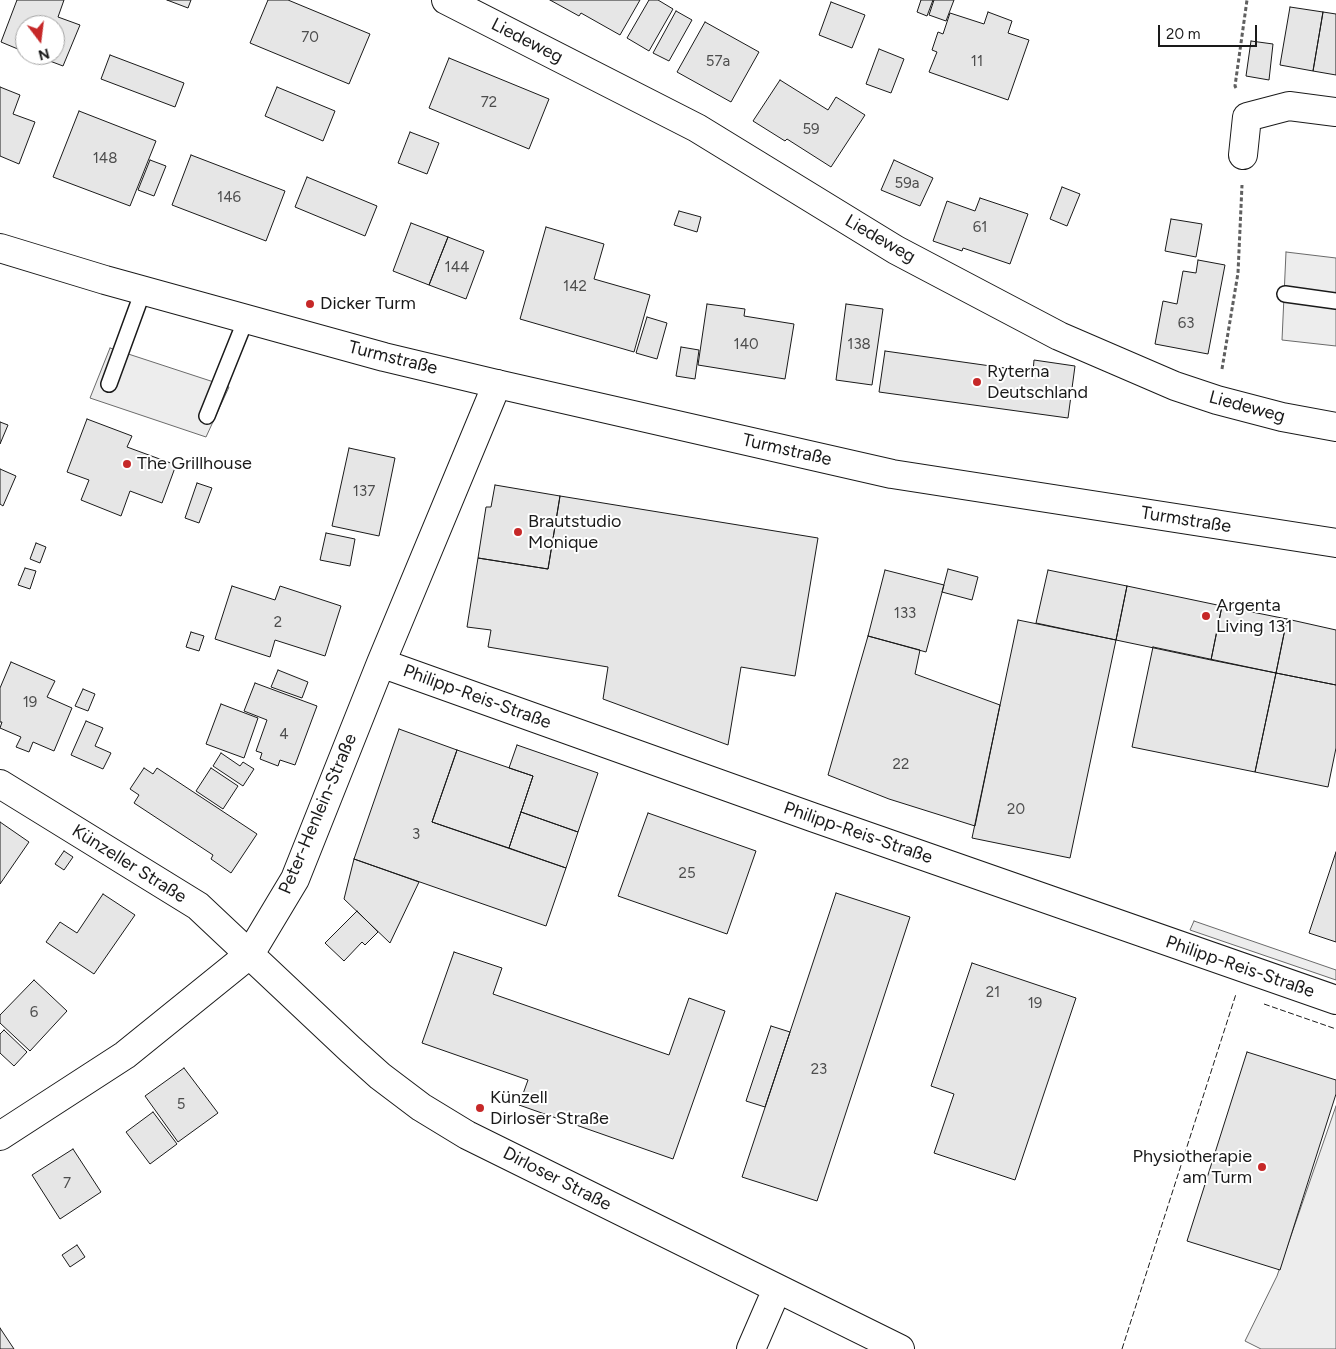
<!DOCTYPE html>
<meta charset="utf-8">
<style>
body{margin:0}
#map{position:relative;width:1336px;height:1349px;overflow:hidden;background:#fff;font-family:Figtree,sans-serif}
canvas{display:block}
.north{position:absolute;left:15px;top:15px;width:50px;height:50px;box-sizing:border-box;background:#fff;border:1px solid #a3a3a3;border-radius:50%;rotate:165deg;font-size:14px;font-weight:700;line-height:20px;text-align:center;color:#1a1a1a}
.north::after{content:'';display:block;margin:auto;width:18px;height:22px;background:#c62828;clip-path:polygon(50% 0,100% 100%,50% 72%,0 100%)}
.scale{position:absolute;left:1158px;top:25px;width:99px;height:22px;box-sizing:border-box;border:2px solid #1a1a1a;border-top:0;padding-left:6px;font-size:15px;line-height:18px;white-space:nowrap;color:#1a1a1a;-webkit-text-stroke:4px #fff;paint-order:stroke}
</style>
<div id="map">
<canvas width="1336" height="1349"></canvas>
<div class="north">N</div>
<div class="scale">20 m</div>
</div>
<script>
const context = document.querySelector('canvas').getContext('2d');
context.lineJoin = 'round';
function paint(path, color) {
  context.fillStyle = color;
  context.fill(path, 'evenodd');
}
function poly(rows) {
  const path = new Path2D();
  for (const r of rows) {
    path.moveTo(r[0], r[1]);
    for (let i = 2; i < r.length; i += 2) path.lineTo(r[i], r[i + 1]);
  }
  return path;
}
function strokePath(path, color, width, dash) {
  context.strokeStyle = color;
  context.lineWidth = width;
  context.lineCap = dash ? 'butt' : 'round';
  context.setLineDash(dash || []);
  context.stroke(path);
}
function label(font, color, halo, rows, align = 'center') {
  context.font = font + ' Figtree,sans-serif';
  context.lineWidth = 4;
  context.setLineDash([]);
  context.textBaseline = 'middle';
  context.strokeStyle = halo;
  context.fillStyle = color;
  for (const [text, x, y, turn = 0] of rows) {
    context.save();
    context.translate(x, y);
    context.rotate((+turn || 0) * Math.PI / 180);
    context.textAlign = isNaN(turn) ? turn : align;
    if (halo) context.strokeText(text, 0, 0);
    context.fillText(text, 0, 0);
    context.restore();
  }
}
const built = poly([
 [1286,252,1336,258,1336,346,1282,340,1286,252],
 [110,348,229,387,206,437,90,398,110,348],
 [1194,921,1336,970,1336,980,1190,930,1194,921],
 [1336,1106,1336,1349,1261,1349,1245,1341,1277,1276,1336,1106]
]);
paint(built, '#ededed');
strokePath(built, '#6a6a6a', 1);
const building = poly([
 [17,0,64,0,58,17,80,25,63,66,34,55,55,55,55,25,25,25,25,52,1,42,17,0],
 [167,0,191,0,188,8,167,0],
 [268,0,288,0,370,34,349,84,250,43,268,0],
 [550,0,640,0,620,35,581,13,579,16,550,0],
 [649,0,658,0,673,9,649,51,627,38,649,0],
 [921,0,933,0,927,16,917,12,921,0],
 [934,0,954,0,946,21,929,15,934,0],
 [831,2,865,15,852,48,819,35,831,2],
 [1290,7,1323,12,1313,71,1280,65,1290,7],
 [676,11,692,20,669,61,653,53,676,11],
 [988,12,1012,21,1008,33,1029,40,1008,100,929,72,937,52,932,50,938,32,943,34,950,13,984,24,988,12],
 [1323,12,1336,14,1336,75,1313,71,1323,12],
 [705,22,759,52,731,102,677,72,705,22],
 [1251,41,1273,44,1269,80,1246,76,1251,41],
 [879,49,904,59,891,93,866,84,879,49],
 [110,55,184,83,175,107,101,79,110,55],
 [449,58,549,99,529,149,429,108,449,58],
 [780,80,828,110,836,97,865,115,831,167,787,139,785,141,753,121,780,80],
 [0,87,20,95,13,114,35,122,19,164,0,156,0,87],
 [277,87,335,111,323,141,265,116,277,87],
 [79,111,156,141,130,206,53,177,79,111],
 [410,132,439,143,427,174,398,163,410,132],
 [191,155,285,191,266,241,172,205,191,155],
 [150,160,166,166,154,196,138,190,150,160],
 [894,160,933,178,920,206,881,190,894,160],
 [307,177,377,206,365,236,295,207,307,177],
 [1062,187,1080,194,1067,226,1050,219,1062,187],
 [980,198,1028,214,1010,264,963,248,962,251,933,241,947,201,975,211,980,198],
 [679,211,701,217,697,232,674,225,679,211],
 [1171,219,1202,224,1196,257,1165,251,1171,219],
 [411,223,448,237,429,285,393,271,411,223],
 [546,227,604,244,594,279,650,295,634,352,520,319,546,227],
 [448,237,484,251,466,299,429,285,448,237],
 [1198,260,1225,265,1208,354,1155,344,1163,301,1177,304,1183,271,1196,273,1198,260],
 [707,304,745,309,744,316,794,324,785,379,698,365,707,304],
 [846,304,883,309,872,385,836,380,846,304],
 [647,317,667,323,657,359,636,353,647,317],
 [681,347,699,350,695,379,676,376,681,347],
 [885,351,1033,372,1034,360,1075,366,1068,418,879,392,885,351],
 [87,419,132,436,127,447,176,465,162,503,130,491,121,516,81,500,89,480,67,472,87,419],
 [0,422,8,425,0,444,0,422],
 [349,448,395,458,379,536,332,526,349,448],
 [0,469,16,476,3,506,0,504,0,469],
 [197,483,212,488,199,523,185,518,197,483],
 [495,485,560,496,548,569,478,558,486,507,491,507,495,485],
 [560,496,818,538,795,676,741,667,728,745,603,699,608,667,488,647,491,630,467,627,478,558,548,569,560,496],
 [326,533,355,539,350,566,320,560,326,533],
 [36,543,46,547,40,563,30,559,36,543],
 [25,568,36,571,30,589,18,585,25,568],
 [948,569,978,577,972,600,942,592,948,569],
 [885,570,944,585,926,652,868,636,885,570],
 [1048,570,1127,586,1116,640,1036,623,1048,570],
 [232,586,275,600,280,586,341,606,325,656,275,640,270,657,215,639,232,586],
 [1127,586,1222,606,1211,660,1116,640,1127,586],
 [1222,606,1287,619,1276,673,1211,660,1222,606],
 [1287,619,1336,630,1336,685,1276,673,1287,619],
 [1018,620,1116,640,1070,858,972,838,1018,620],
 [191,632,204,636,199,651,186,647,191,632],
 [868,636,920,650,915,674,1000,705,975,826,889,799,828,775,868,636],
 [1153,647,1276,673,1255,772,1132,747,1153,647],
 [11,662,55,681,47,697,72,708,54,751,33,742,29,752,16,747,21,737,0,728,2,722,0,722,0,688,11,662],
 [278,670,308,682,302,698,271,687,278,670],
 [1276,673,1336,685,1336,748,1328,787,1255,772,1276,673],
 [255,683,317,706,295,765,280,760,278,766,260,759,262,753,256,751,267,720,244,711,255,683],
 [83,689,95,694,88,711,75,706,83,689],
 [221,704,258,718,244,758,206,744,221,704],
 [86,721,103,728,95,746,111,753,103,769,71,755,86,721],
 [399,729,457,750,432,822,566,868,546,926,354,859,399,729],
 [517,745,598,773,578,832,521,812,533,776,509,768,517,745],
 [457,750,533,776,509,848,432,822,457,750],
 [221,753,240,766,243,762,254,769,243,786,213,766,221,753],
 [144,768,153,774,157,768,257,834,231,873,211,859,213,855,134,803,139,795,130,789,144,768],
 [211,768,238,786,223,809,196,791,211,768],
 [521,812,578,832,566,868,509,848,521,812],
 [648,813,756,851,727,934,618,896,648,813],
 [0,822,29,842,0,884,0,822],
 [64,851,73,857,64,870,55,864,64,851],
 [1336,852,1336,942,1309,933,1336,852],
 [354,859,419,882,390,943,344,899,354,859],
 [836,893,910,917,817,1201,742,1177,836,893],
 [103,894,135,915,94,974,46,942,60,922,77,933,103,894],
 [357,911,378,932,365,945,362,942,344,961,325,943,357,911],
 [454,952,502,968,493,994,669,1055,689,998,725,1011,673,1159,519,1105,528,1080,422,1043,454,952],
 [972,963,1076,998,1015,1180,934,1153,954,1094,931,1086,972,963],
 [34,980,67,1011,30,1051,0,1023,0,1015,34,980],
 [771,1026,790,1032,765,1107,746,1101,771,1026],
 [4,1030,27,1052,14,1066,0,1053,0,1034,4,1030],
 [1247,1052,1336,1080,1336,1094,1280,1270,1187,1241,1247,1052],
 [184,1068,218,1113,178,1142,145,1096,184,1068],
 [153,1112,177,1144,150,1164,126,1132,153,1112],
 [73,1149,101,1192,60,1219,32,1175,73,1149],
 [77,1245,85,1257,70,1267,62,1255,77,1245],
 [0,1328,14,1349,0,1349,0,1328]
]);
paint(building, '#e6e6e6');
strokePath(building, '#1a1a1a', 1);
const service = poly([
 [1285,294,1336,301],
 [109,384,143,291],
 [207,416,246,319]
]);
const minor = poly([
 [446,0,697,128,896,250,1059,336,1175,386,1217,400,1282,417,1336,427],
 [1243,155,1247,117,1289,106,1336,112],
 [381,663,812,817,1336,1000],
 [0,784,198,906,351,1050,380,1076,421,1107,467,1135,900,1349],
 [0,1136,125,1055,250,954,295,879,381,663,497,384],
 [751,1349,777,1289]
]);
const secondary = poly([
 [0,248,105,280,384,357,497,384,892,474,1336,543]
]);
strokePath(service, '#1a1a1a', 18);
strokePath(minor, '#1a1a1a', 30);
strokePath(secondary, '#1a1a1a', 30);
strokePath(poly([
 [1236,88,1235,86,1247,0],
 [1222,369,1238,273,1242,185]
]), '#5f5f5f', 3, [4, 2.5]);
strokePath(service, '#fff', 15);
strokePath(minor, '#fff', 28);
strokePath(secondary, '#fff', 28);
strokePath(poly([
 [1264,1004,1336,1029],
 [1122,1349,1236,994]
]), '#1a1a1a', 1, [6, 2.5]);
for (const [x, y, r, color] of [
 [310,304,5,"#c62828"],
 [977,382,5,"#c62828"],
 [127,464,5,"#c62828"],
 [518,532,5,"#c62828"],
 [1206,616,5,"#c62828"],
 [480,1108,5,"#c62828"],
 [1262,1167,5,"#c62828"]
]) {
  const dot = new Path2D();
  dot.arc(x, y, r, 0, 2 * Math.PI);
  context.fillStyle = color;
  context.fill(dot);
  strokePath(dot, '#fff', 2);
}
label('15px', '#4d4d4d', null, [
 ["70",310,38],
 ["57a",718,62],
 ["11",977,62],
 ["72",489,103],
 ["59",811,130],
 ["148",105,159],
 ["59a",907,184],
 ["146",229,198],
 ["61",980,228],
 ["144",457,268],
 ["142",575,287],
 ["63",1186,324],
 ["140",746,345],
 ["138",859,345],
 ["137",364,492],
 ["133",905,614],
 ["2",278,623],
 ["19",30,703],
 ["4",284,735],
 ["22",901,765],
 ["20",1016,810],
 ["3",416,835],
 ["25",687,874],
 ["21",993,993],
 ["19",1035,1004],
 ["6",34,1013],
 ["23",819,1070],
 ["5",181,1105],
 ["7",67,1184]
]);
label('18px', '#1a1a1a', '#fff', [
 ["Liedeweg",527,41,27],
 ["Liedeweg",880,239,30],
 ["Turmstraße",393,358,14],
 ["Liedeweg",1247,407,15],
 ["Turmstraße",787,450,13],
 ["Turmstraße",1186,520,9],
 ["Philipp-Reis-Straße",477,697,20],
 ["Peter-Henlein-Straße",318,814,-67],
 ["Philipp-Reis-Straße",858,833,19],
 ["Künzeller Straße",129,864,32],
 ["Philipp-Reis-Straße",1240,967,19],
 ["Dirloser Straße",557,1179,27]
]);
label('18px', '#1a1a1a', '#fff', [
 ["Dicker Turm",320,304],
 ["Ryterna",987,372],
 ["Deutschland",987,393],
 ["The Grillhouse",137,464],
 ["Brautstudio",528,522],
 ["Monique",528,543],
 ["Argenta",1216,606],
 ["Living 131",1216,627],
 ["Künzell",490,1098],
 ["Dirloser Straße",490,1119],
 ["Physiotherapie",1252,1157,"right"],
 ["am Turm",1252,1178,"right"]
], 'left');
</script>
